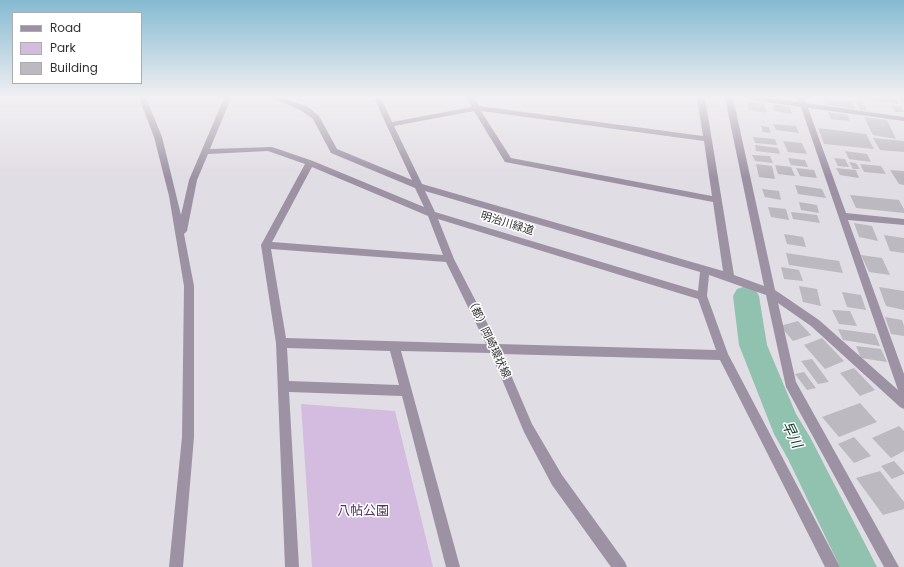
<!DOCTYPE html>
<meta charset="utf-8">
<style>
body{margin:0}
#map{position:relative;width:904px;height:567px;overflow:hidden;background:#e1dde4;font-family:Poppins,sans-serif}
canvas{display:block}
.legend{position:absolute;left:12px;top:12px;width:130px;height:72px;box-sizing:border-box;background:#fff;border:1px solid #adacad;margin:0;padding:5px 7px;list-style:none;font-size:12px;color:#312f32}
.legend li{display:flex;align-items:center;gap:8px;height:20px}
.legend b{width:20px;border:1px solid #adacad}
</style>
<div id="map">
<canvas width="904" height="567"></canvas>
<ul class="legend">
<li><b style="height:5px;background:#9d92a3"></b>Road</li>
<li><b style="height:11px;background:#d3bce0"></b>Park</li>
<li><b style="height:11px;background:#bdb9c0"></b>Building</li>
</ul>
</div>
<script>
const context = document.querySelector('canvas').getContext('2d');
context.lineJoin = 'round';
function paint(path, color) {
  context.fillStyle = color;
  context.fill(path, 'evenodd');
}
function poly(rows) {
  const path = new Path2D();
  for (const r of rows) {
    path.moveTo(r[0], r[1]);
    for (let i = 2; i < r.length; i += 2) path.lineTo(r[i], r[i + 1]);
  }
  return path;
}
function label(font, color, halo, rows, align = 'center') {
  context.font = font + ' Poppins,"Noto Sans JP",sans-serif';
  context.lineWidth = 3;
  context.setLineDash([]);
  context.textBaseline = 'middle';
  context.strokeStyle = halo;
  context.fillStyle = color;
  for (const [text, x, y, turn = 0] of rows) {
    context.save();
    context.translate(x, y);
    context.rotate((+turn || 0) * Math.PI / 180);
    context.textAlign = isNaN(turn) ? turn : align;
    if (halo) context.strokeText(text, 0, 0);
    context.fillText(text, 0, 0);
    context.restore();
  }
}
paint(poly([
 [301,404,395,411,433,567,312,567]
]), '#d3bce0');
paint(poly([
 [746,286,755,289,759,296,767,345,796,414,810,437,877,567,840,567,788,459,774,434,739,345,733,296,737,289,746,286]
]), '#91c2af');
paint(poly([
 [823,98,852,101,855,109,826,105],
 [856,98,896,98,899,104,856,99],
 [747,101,764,104,767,113,749,110],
 [855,101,862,101,867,110,860,110],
 [773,104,790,107,792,114,774,111],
 [892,106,901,107,904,112,896,112],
 [828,112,847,115,850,121,831,119],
 [864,117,887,120,896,139,873,135],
 [773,124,796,126,799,133,776,130],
 [761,126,769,127,771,133,763,132],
 [818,128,866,134,874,149,824,144],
 [753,137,775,139,777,145,755,143],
 [873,138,904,141,904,152,880,150],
 [783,141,802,143,807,154,788,152],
 [755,145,778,148,780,154,756,151],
 [845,151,867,154,871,162,849,159],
 [752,155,770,156,773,163,755,161],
 [788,158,805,160,808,167,791,165],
 [834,158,845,159,849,167,838,166],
 [849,162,856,163,860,169,853,169],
 [756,164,772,166,775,179,759,177],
 [860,164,881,166,886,174,864,172],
 [775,165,791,167,795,176,778,174],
 [796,168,814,170,817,178,800,176],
 [836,168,856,170,859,178,840,175],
 [890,170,904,171,904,185,899,184],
 [795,185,822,189,826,198,798,194],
 [762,189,779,191,781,200,765,197],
 [850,195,899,200,904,209,904,213,856,208],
 [799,202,817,205,819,213,801,210],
 [768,207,786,209,789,220,771,217],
 [791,212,817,215,820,223,793,219],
 [854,223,872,226,878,241,859,237],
 [784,234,803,237,806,247,787,244],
 [884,235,904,238,904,253,890,251],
 [786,253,839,261,843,273,789,265],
 [861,255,882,258,890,275,869,272],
 [781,267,799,270,803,281,784,279],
 [799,286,817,289,821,306,803,302],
 [879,287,904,291,904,310,886,306],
 [842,292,861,295,866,310,847,307],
 [832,310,850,311,857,326,839,324],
 [885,317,902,320,904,326,904,336,891,334],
 [798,321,811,335,793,341,780,326],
 [838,329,875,334,880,346,843,340],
 [822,338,844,361,825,369,804,345],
 [856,346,881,349,887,362,861,358],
 [812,359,829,382,818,384,801,361],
 [854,368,875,390,860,396,840,373],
 [804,372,816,388,807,390,795,374],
 [860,403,877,422,839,437,822,417],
 [899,426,904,431,904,451,891,458,872,438],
 [854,437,871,456,854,463,838,444],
 [894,461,904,472,904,474,892,479,881,466],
 [880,471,904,502,904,509,883,515,856,478]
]), '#bdb9c0');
paint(poly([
 [139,98,146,98,162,137,181,215,189,180,224,98,231,98,210,149,272,147,313,161,424,207,415,188,331,153,313,119,302,111,273,98,283,98,308,107,319,116,337,149,412,180,374,98,381,98,392,122,472,107,467,98,474,98,479,106,703,136,697,98,705,98,734,275,764,286,725,98,733,98,775,290,819,320,898,390,801,107,752,100,749,98,768,98,799,102,798,98,805,98,806,103,904,117,904,121,808,108,846,213,904,219,904,225,848,220,904,374,904,409,900,407,811,326,778,303,796,382,899,567,884,567,786,387,766,295,709,275,707,296,728,354,840,567,825,567,720,360,502,354,532,424,562,475,625,562,627,567,611,567,552,485,524,432,491,353,401,351,460,567,446,567,402,396,289,392,299,567,285,567,276,343,261,245,305,164,268,151,208,154,197,180,187,231,184,234,194,286,194,437,183,567,169,567,182,437,184,286,169,196,154,137,139,98],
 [474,111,505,162,713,202,723,271,422,184,394,126,474,111],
 [481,111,704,141,712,196,511,158,481,111],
 [312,167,428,216,443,255,272,242,312,167],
 [425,191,700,272,698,291,435,212,425,191],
 [438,219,698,299,716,350,498,344,454,259,438,219],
 [271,249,446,262,486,344,286,338,271,249],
 [287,348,390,351,399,385,289,381,287,348],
 [900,98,904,98,904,102,901,102,900,98]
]), '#9d92a3');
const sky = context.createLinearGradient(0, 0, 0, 177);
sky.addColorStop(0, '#85bad1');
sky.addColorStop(0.55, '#f2f0f3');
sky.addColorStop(1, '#f2f0f300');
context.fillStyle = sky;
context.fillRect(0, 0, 904, 177);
label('11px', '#312f32', '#fff', [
 ["明治川緑道",507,224,17],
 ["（都）岡崎環状線",488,338,65]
]);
label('13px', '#533263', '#fff', [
 ["八帖公園",363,512]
]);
label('italic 14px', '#0a3629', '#fff', [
 ["早川",791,435,64]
]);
</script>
